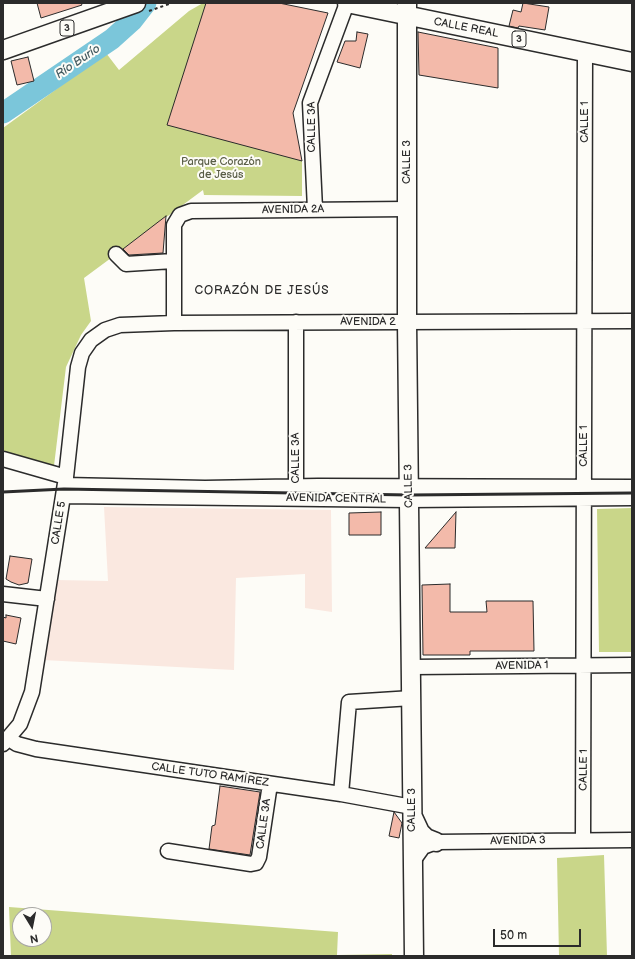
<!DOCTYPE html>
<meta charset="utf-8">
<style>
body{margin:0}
#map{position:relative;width:635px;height:959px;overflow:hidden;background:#fdfcf7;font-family:"Balsamiq Sans",sans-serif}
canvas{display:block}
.frame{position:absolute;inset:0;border:4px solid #2b2b2b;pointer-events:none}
.north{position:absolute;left:12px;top:907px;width:40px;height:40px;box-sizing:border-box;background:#fdfcf7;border:1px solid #a9a8a5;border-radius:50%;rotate:170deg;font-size:11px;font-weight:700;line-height:16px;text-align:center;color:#2b2b2b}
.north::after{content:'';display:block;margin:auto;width:14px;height:18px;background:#2b2b2b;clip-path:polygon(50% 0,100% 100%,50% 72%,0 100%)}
.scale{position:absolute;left:493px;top:929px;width:88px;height:18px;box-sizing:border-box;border:2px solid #2b2b2b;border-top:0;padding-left:5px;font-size:12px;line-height:14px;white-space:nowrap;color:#2b2b2b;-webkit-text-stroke:3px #fdfcf7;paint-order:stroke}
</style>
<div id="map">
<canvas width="635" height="959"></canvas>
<div class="frame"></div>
<div class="north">N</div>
<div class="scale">50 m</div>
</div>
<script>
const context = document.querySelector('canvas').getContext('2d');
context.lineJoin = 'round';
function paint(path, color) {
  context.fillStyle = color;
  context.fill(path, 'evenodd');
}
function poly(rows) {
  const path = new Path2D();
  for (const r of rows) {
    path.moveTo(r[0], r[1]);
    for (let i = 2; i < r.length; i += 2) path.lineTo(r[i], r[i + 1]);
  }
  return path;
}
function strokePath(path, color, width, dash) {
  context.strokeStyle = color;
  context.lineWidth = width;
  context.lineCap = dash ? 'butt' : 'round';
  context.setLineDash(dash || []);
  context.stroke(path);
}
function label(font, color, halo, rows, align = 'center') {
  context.font = font + ' "Balsamiq Sans",sans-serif';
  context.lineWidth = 4;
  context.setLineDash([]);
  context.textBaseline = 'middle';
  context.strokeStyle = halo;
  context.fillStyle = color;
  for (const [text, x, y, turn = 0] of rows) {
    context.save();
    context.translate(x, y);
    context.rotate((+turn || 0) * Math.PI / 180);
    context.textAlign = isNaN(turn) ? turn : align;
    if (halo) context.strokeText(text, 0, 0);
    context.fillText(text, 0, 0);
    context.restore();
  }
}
paint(poly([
 [104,507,331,510,332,612,305,608,305,574,236,578,234,670,43,660,56,580,108,581]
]), '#fae8e0');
paint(poly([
 [203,3,206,3,302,161,302,196,204,195,203,190,84,278,91,321,81,335,66,367,53,474,3,457,3,128,106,53,119,70,189,11],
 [632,508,632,652,599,652,597,509],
 [604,855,607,956,559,956,557,858],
 [9,907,338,932,337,955,392,954,392,956,11,956],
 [20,915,44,915,44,939,20,939]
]), '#c9d689');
strokePath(poly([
 [3,113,112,39,132,21,146,3]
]), '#7bc6da', 21);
const building = poly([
 [37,3,81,3,82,5,41,18,37,3],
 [206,3,279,3,328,13,293,113,302,161,167,125,206,3],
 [523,3,549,7,545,30,519,26,518,28,509,26,513,10,521,12,523,3],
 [357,32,368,34,360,68,337,62,345,41,356,41,357,32],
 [418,32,498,48,498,88,419,75,418,32],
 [28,57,34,81,17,85,11,61,28,57],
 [166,216,163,253,129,255,123,249,166,216],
 [381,512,381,535,349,535,349,513,381,512],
 [456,512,455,548,425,548,456,512],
 [10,556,32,559,28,583,19,585,11,582,6,579,10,556],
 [450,584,450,612,487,612,486,601,533,601,534,651,470,651,470,655,423,655,422,585,450,584],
 [6,615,21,618,16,644,3,641,3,617,6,618,6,615],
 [220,786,260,792,250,855,209,849,212,826,215,825,220,786],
 [394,812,402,823,399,838,389,836,394,812]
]);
paint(building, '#f3baaa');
strokePath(building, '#2b2b2b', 1);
const minor = poly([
 [315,209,310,103,347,3],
 [116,254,126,264,173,261],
 [174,323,174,225,180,215,191,211,407,209],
 [3,459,66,477],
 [65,485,205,488,318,486,632,487],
 [63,496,409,500,632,498],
 [296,496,296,322],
 [3,594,47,599],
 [412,667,632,665],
 [9,739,17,744,36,749,341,794,412,807],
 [3,744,20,724,32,692,66,477,78,367,82,353,91,340,105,330,120,325,174,323,632,321],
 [341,794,349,702,412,698],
 [583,840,585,52],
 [168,851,251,864,256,863,259,857,270,784],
 [413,861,423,847,436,842,632,840]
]);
const major = poly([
 [347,3,632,62],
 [407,3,407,322,414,956],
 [3,50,136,3],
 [413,817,420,832,426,838,436,842]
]);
strokePath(minor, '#2b2b2b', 17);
strokePath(major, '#2b2b2b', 21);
strokePath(poly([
 [149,11,172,3]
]), '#2b2b2b', 2, [3, 3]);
strokePath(minor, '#fdfcf7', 14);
strokePath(major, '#fdfcf7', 18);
strokePath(poly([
 [3,492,64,489,409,495,632,493]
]), '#2b2b2b', 3);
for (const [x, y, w] of [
 [67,28,14],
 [519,39,14]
]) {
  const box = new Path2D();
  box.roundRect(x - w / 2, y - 8, w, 16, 3);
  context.fillStyle = '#fdfcf7';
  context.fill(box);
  strokePath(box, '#2b2b2b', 1);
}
label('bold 10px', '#2b2b2b', null, [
 ["3",67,28],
 ["3",519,39]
]);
label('11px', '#2b2b2b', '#fdfcf7', [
 ["CALLE REAL",466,28,11],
 ["CALLE 1",585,122,-90],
 ["CALLE 3A",312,127,-90],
 ["CALLE 3",407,162,-90],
 ["AVENIDA 2A",293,210,-1],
 ["AVENIDA 2",368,322],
 ["CALLE 1",584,446,-90],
 ["CALLE 3A",296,458,-90],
 ["CALLE 3",409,486,-91],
 ["AVENIDA CENTRAL",336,499,1],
 ["CALLE 5",59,523,-81],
 ["AVENIDA 1",522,666,-1],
 ["CALLE 1",584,770,-89],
 ["CALLE TUTO RAMÍREZ",210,775,8],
 ["CALLE 3",412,810,-90],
 ["CALLE 3A",264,824,-82],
 ["AVENIDA 3",518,841,-1]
]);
label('11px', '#5a5e47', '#fdfcf7', [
 ["Parque Corazón",221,162],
 ["de Jesús",221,175]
]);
label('italic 12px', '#435a60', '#fdfcf7', [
 ["Río Burío",78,62,-34]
]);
context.letterSpacing = '1px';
label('12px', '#2b2b2b', '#fdfcf7', [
 ["CORAZÓN DE JESÚS",262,291]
]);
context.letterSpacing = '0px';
</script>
